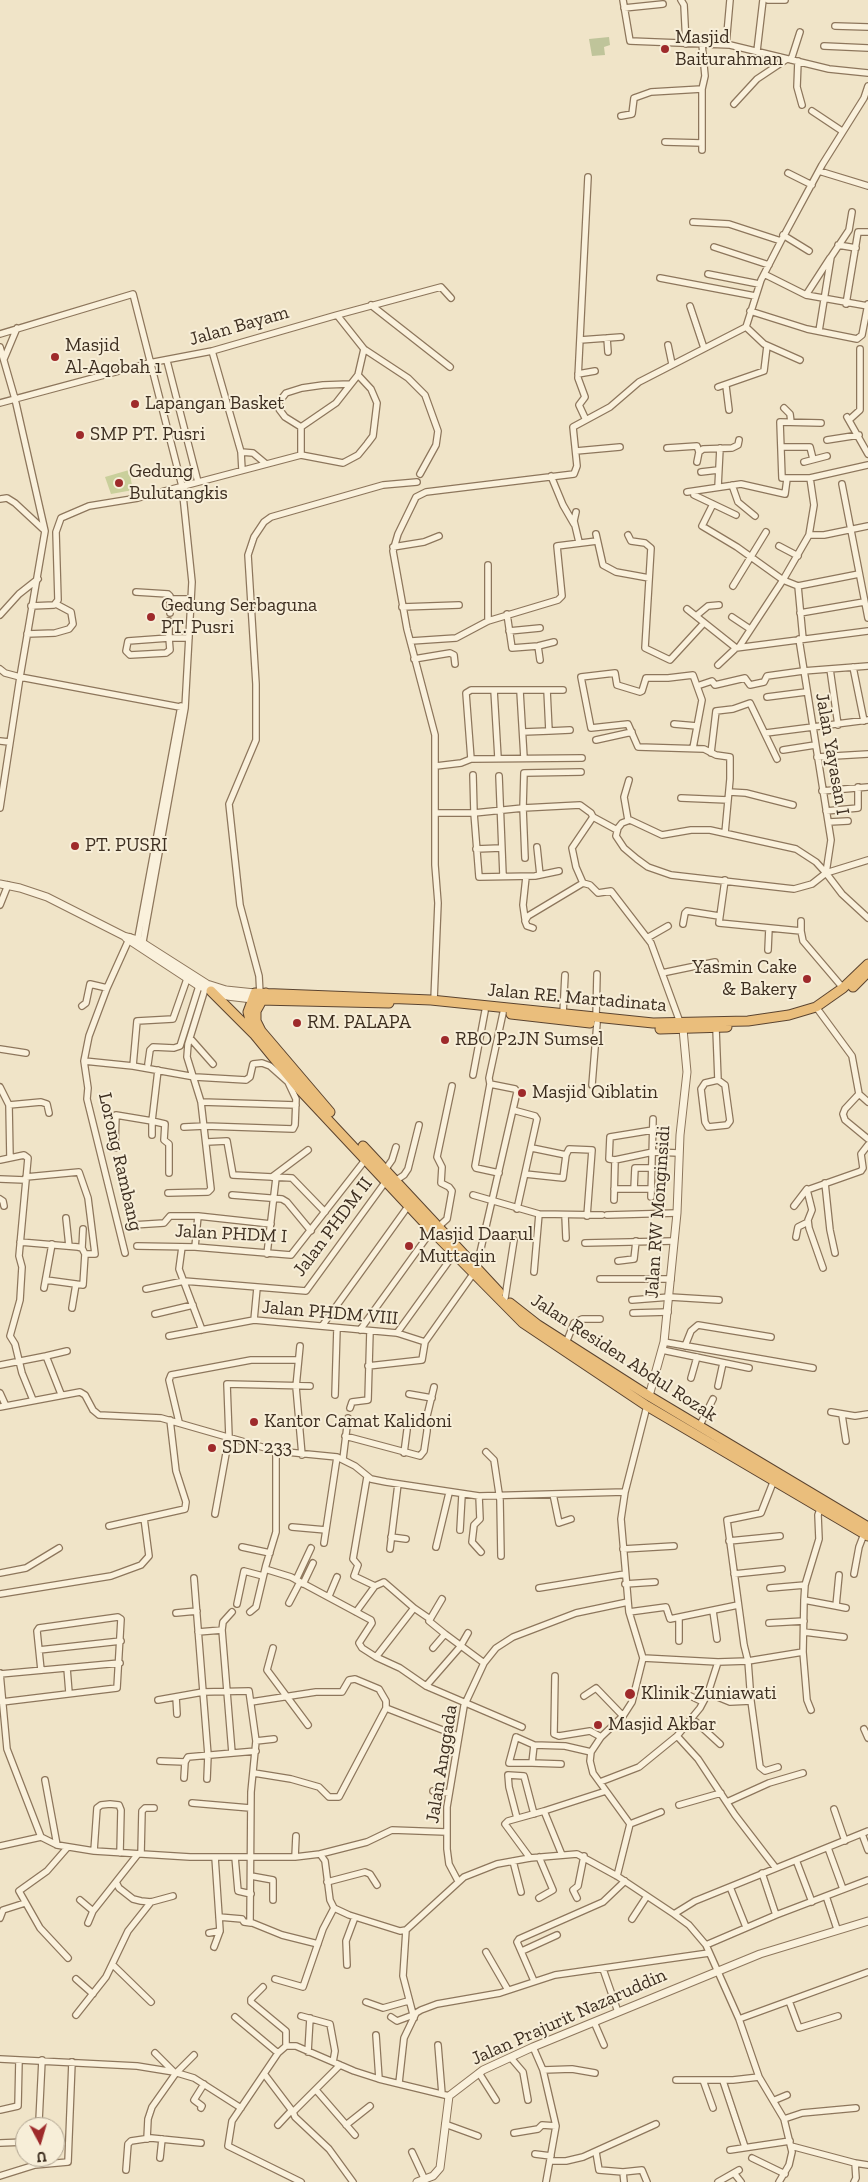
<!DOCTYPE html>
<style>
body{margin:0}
#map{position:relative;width:868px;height:2182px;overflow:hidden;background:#f0e4c8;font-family:"Zilla Slab",serif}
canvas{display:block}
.north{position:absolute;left:15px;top:2117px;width:50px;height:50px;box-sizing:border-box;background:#f7eed8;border:1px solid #ada18e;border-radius:50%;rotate:174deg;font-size:14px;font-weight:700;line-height:20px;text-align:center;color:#3d2e20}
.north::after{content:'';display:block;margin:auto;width:18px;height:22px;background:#9e2a2b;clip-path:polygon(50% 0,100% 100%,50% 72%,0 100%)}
</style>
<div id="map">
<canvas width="868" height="2182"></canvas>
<div class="north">U</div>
</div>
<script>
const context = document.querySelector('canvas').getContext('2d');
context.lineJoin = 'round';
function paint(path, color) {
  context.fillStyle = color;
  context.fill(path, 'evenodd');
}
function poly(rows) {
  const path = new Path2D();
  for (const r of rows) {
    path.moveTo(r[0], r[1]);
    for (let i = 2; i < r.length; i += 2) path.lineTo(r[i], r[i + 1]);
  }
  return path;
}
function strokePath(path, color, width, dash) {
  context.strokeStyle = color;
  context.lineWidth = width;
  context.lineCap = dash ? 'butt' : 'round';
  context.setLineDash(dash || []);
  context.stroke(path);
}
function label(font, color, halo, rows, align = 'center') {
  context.font = font + ' "Zilla Slab",serif';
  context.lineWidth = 4;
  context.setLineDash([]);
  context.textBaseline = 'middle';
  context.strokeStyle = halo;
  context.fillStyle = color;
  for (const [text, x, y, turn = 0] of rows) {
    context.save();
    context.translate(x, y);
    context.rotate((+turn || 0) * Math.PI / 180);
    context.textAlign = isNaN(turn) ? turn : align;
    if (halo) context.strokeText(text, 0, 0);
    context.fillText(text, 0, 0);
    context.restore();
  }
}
paint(poly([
 [129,470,133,490,111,494,105,477]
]), '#c9cf9b');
paint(poly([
 [609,37,610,45,604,47,605,55,592,56,589,39]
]), '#bfc49a');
const minor = poly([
 [623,0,630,41,730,45,829,69,868,73],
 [681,0,684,5,686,44],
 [768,0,785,0],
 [624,8,663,4],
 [835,26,868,27],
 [726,45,730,0],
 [824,46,868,48],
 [757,51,763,0],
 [791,60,800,32],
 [798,61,797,87,802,105],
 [734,104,757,79,787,59],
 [812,111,842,131],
 [621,116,632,114,634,98,637,97,651,92,702,89,705,76,702,44],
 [665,142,702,143],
 [702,150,702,89],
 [819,171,868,186],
 [788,173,812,185],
 [693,222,729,224,781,241],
 [783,235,809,251],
 [838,245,856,248],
 [714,247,769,265],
 [708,274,759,284],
 [764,274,806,295,868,306],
 [660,278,755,296],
 [806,295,830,258],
 [846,304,858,232,868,232],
 [371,305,450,367],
 [690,306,704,348],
 [750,311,807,329,857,339,862,335,868,304],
 [819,331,831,257,849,230,852,212],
 [0,334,133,294,182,486,192,582,185,708,142,947],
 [607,338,608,352],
 [580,340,621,337],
 [668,345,672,364],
 [0,347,15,399,45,531,20,677,5,673,0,669],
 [212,351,241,452,242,470],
 [4,359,17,328],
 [800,360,764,344,746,327,761,280,781,241,822,165,864,98,868,86],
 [167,361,198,482],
 [578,374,595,371],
 [358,375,371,389,377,403,373,436,367,444,358,455,343,463,301,455,301,427,336,403,358,375,364,349],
 [726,386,729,410],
 [718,387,764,371,767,346],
 [0,403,149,363,212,351,337,315],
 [784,408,790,414,791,422],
 [847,417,868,454],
 [586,420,579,405,585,397,578,378,588,177],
 [849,420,860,410,860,349],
 [821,423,780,422,782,478,810,478,868,465],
 [301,427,285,417,279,409,279,402,286,393,302,388,323,385,350,384],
 [827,440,859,435],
 [781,447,810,447,813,459],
 [667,448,697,446,699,452],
 [576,451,620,447],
 [241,452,253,453,265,463],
 [697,462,699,452,703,449,732,448,738,445,739,440],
 [804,462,827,456],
 [701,472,718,470],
 [420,474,436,445,438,431,425,395,408,378,364,349,337,315,441,287,451,298],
 [551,476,563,505,574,524],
 [842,484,868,618],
 [732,485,738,502,755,516],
 [718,487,720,448],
 [687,492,741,484,785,494,787,479],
 [694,495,736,515],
 [0,499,7,498,15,503,43,529],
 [713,504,702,526,737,547,783,580,798,586],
 [576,512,574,521,579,542],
 [596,534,603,565,616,572,649,578],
 [628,535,631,541,645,543,651,548,645,648,670,660,704,623],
 [809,535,824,535,868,526],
 [779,546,798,556],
 [393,547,424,542,439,536],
 [488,565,488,621],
 [733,586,766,532],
 [136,592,168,594,170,596,170,613],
 [170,599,191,599],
 [31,606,54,605,58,600,56,532,61,518,89,506,138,498,301,455],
 [402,607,459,605],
 [687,609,736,648],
 [800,613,864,602],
 [507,614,512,648,538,646,554,642],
 [0,615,19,594,38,579],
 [696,616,708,606,719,605],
 [732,617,750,629],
 [169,621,169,638,189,638],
 [509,631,540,628],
 [27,634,55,633,69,629,73,624,71,612,56,604],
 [169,638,170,650,166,653,130,655,126,651,128,641,169,638],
 [799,639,831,840,826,873,812,884,794,889,671,875,648,867,637,859,624,848,616,836,618,828,622,823,630,820,662,835,691,830,710,830,796,849,816,862,826,873,842,894,868,918],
 [803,639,798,586,859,574],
 [411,641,456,638,488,621,558,600,562,596,557,546,597,541],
 [538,646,540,660],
 [739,647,783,580,809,535,814,505,810,478],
 [414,659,450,653,454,655,455,664],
 [718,665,736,648,868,631],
 [853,667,864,721],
 [830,669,838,725],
 [697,686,712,681,715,685,745,678,750,685,764,682,767,676,803,671,868,666],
 [494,690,498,758],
 [547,690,549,731,570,730],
 [520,691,524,758],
 [767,697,806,692],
 [674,724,697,726],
 [523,732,549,731],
 [766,733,868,720],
 [596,740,632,732],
 [0,741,9,742],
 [693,748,702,700,693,675,668,678,646,678,642,691,640,692,617,685,615,673,581,677,591,728,628,724,638,747,704,749,716,755,730,757,730,779,725,833],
 [783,750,815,745],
 [711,753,716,711,733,709,750,703,777,759],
 [817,757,868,754],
 [471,759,466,693,471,690,563,690],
 [436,766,461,763,471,759,582,758],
 [581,772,524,773,523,808,580,805,591,813,593,817,572,848,576,867,583,883],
 [499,776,503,875],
 [822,791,868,787],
 [729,792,746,793,793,805],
 [681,798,728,800],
 [0,808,20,677,185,708],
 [826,811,858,808,858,787],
 [435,813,435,735,407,629,393,551,398,534,416,497,426,492,574,474,577,466,573,427,610,407,639,382,746,327],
 [593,817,617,830],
 [628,820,624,797,629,780],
 [829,822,848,821],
 [537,847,540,875],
 [476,849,501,848],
 [525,858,523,808,474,813,479,877,535,876,559,871],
 [826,873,868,860],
 [725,880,719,923,801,931,801,921],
 [0,905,8,885],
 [525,919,523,905,526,877],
 [683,924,685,913,687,911,719,916],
 [533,928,527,926,525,921,528,916,583,883,590,885,598,893,611,891,651,943,681,1025],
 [801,931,803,941,843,988],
 [647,938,668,926],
 [137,943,181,706],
 [768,950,769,928],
 [662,973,715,962],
 [260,994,259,976,240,905,229,804,256,740,256,684,248,555,254,537,264,522,271,517,383,485,417,482],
 [434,1000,438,903,435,865,435,813,474,813,473,775],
 [82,1006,86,1003,90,984,107,988],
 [816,1007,852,1056,859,1094,868,1102],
 [563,1014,565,975],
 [596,1018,597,974],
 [716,1029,718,1080],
 [190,1038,213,1064],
 [0,1049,26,1053],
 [84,1061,133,1066,195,1077,246,1080,250,1077,253,1064,262,1063,270,1066,288,1082,296,1099,295,1125,293,1129,205,1126,184,1127],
 [148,1064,150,1050,153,1047,174,1048,180,1046,199,986],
 [133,1066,137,1021,173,1019,187,979],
 [473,1075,485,1011],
 [718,1080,725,1085,730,1121,727,1125,708,1127,705,1122,701,1089,705,1083,718,1080],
 [592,1085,597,1023],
 [0,1087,9,1105,10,1158],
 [859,1094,845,1109,843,1114,845,1120,868,1139],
 [201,1102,296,1105],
 [9,1105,41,1102,47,1104,49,1113],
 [513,1110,535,1116,537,1119,517,1209],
 [653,1130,610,1137,609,1159,615,1160,653,1152,679,1153],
 [152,1135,152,1121,165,1124,164,1140,169,1144,169,1173],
 [207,1142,227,1141,233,1175,292,1178,325,1212],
 [115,1148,116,1115,152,1121,158,1070],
 [532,1148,566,1155,569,1149,592,1150,587,1216],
 [0,1160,24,1155,28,1158,19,1256,22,1267,20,1300,10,1336,15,1344,22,1373,33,1400],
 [385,1170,392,1160,396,1147],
 [499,1173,476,1168,475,1166,490,1084,489,1078,503,1013],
 [525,1174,563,1178,566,1155],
 [272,1177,308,1150],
 [0,1179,25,1180],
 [395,1181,404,1175,408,1169,419,1125],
 [825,1183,830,1230,835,1253],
 [614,1189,652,1189],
 [634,1189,635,1168,653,1168],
 [168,1193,208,1192,211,1189,201,1102,187,1057,188,1044,205,989],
 [232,1195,282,1199,287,1202,311,1231],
 [473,1195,539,1214,602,1215],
 [651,1197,653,1119],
 [0,1199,3,1201,4,1206],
 [614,1200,615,1160],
 [794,1206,807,1189],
 [565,1215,566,1238],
 [607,1215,677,1213],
 [66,1218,69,1246],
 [133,1225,164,1223,170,1216,198,1216],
 [796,1237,798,1227,808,1222],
 [20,1242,78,1247,82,1248,85,1254,95,1254,88,1198,79,1172,26,1177],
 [585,1243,674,1241],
 [137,1246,195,1247,291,1255,366,1159],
 [182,1247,179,1269,202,1330],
 [195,1247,198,1216,271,1224],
 [82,1248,83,1229],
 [125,1253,87,1099,88,1088,84,1061,89,1036,107,988,130,937],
 [267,1254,276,1178],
 [618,1261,634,1259,636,1241],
 [474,1264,479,1257,517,1092,515,1089,490,1084],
 [823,1268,809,1228,808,1220,812,1210,807,1190,861,1171,863,1168,861,1154,868,1145],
 [534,1272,539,1214],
 [600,1279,671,1279],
 [46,1280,83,1285,85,1254],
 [44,1288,52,1244],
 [146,1289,184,1281,306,1291,386,1181],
 [505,1298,514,1240],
 [632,1300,670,1297,719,1300],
 [72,1308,76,1284],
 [633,1313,668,1312],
 [155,1314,193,1305],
 [254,1320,257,1288],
 [322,1326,409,1205],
 [360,1330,427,1237,447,1219,452,1191,449,1187,441,1183,442,1167,437,1157,452,1086],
 [397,1333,454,1254],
 [169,1336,254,1320,397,1333,425,1342],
 [664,1342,813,1368],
 [566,1343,574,1323,582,1319,600,1319],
 [300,1346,296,1387,302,1455],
 [685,1346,691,1331,698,1325,771,1337],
 [662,1350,749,1368],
 [0,1365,46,1356],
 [368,1366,422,1360,425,1342,473,1274],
 [691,1378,697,1357],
 [718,1386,723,1363],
 [0,1393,5,1404],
 [61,1394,46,1356,67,1351],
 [409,1394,432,1398],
 [335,1395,337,1328],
 [0,1407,80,1392,85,1395,93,1410,99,1415,161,1418,276,1451,337,1457,355,1466,371,1479,386,1482,479,1496,625,1492],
 [350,1408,352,1402,368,1400,370,1331],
 [831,1412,855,1416,868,1414],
 [842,1415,846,1441],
 [179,1422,169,1380,171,1375,251,1360,298,1360],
 [699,1427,713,1399],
 [345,1436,420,1456,424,1451,427,1431,427,1416,434,1387],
 [486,1452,494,1460,500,1500,501,1556],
 [404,1453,407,1430],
 [343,1459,348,1418],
 [774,1480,761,1513,727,1520,744,1645,748,1661,751,1701,760,1767,765,1771,778,1767],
 [553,1494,559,1523,571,1519],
 [479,1496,480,1519,474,1525,472,1542,481,1552],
 [215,1514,229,1437,227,1384,310,1386],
 [109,1526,185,1509,186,1502,176,1471,170,1420],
 [292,1527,326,1530],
 [460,1530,462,1495],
 [391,1537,406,1539],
 [729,1541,780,1536],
 [324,1543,337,1457],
 [242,1547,270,1553],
 [436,1547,449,1493],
 [390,1549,398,1484],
 [623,1549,674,1546],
 [265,1569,291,1577,371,1620,372,1623,359,1643,362,1648,376,1657,400,1668,426,1686,522,1727],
 [0,1573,26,1568,59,1548],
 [734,1574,782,1569],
 [854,1574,859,1547,864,1534],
 [194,1578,208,1755,207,1779],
 [296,1580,311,1548],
 [303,1584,313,1563],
 [625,1584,655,1582],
 [375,1586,384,1582,414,1608],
 [539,1588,625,1574],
 [770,1588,805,1585],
 [0,1594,111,1576,141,1565,149,1556,144,1518],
 [329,1596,337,1577],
 [442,1599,429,1621,445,1634],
 [804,1600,836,1606,839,1575],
 [289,1603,300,1582],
 [237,1604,244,1571,263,1576],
 [836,1606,846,1608],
 [713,1611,717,1639],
 [250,1612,256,1607,266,1565,276,1532,276,1451],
 [356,1612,375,1586,354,1576,358,1565,353,1559,367,1477],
 [629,1612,666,1607,670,1619,738,1605],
 [176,1613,197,1611],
 [679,1618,679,1641],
 [769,1623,804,1621],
 [222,1630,223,1622,232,1612],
 [198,1632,222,1630,232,1753],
 [804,1632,844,1637],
 [273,1648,267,1670,308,1725],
 [433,1648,445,1634,484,1663],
 [39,1650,121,1641],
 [376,1657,414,1608,430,1619],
 [643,1658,718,1662,748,1661,803,1652],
 [67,1668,69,1693],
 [0,1673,7,1749,41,1837,57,1845,94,1851,190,1857,295,1857,320,1854,325,1861,330,1900,334,1908,349,1915,400,1931,406,1930,464,1877,497,1864,530,1858,577,1854,617,1876,674,1914,689,1925,706,1945,739,2019,759,2077,784,2119,792,2152,789,2165,779,2182],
 [0,1674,120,1663],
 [555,1676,554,1734,559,1736,590,1731,601,1737],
 [426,1686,460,1647,468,1633],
 [682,1692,703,1702],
 [708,1693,730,1702,751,1701],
 [584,1696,596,1688,623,1716],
 [176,1697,177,1714],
 [158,1700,203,1692,249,1691,256,1741,251,1792,250,1922,282,1935,318,1944],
 [2,1702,117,1688,121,1619,118,1617,39,1628,37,1631,41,1670],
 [251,1702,316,1692,342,1692,349,1680,355,1679,379,1689,386,1701,386,1708,458,1736],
 [811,1710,807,1700,803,1652,804,1600,805,1585,819,1539,818,1515,821,1507],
 [691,1720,696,1722,720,1744],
 [864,1729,868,1738],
 [677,1736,698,1759,735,1815,775,1867],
 [256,1741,274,1739],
 [534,1745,532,1763,561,1764],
 [160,1761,185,1762],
 [532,1763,509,1763,516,1737,534,1745,565,1746,591,1752],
 [254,1773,291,1779,319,1787,329,1797,339,1797,386,1708],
 [184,1778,185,1762,188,1757,256,1751],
 [45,1780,57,1845],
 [600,1782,639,1767,677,1736,700,1708,708,1693,718,1662],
 [433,1791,449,1793],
 [727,1802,769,1783,803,1773],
 [192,1803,250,1808],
 [679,1805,721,1793],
 [834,1809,845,1841],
 [517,1818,509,1787,508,1775,524,1776,534,1814],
 [630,1824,661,1812],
 [862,1834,868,1850],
 [0,1846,41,1837],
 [67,1848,47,1871,19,1891,40,1928,68,1958],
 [828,1848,843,1889],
 [94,1851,97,1808,101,1805,110,1804,119,1805,121,1810,120,1853],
 [141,1854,142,1811,145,1808,154,1808],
 [320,1854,367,1842,392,1830,446,1832],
 [562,1855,544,1811,606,1791],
 [235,1857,238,1891,251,1894],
 [295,1857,296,1836],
 [539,1857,553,1890,539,1898],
 [530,1858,505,1824,508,1821,544,1811],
 [796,1860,812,1902],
 [513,1861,521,1892],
 [762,1873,776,1915],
 [251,1876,273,1880,273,1900],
 [617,1876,630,1824,593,1773,590,1761,591,1752,601,1737,623,1716,632,1702,643,1658,629,1612,621,1519,625,1492,647,1406],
 [458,1881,449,1864,447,1849,447,1807,464,1706,484,1663,496,1648,513,1637,576,1613,628,1602],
 [116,1882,119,1888,133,1899,141,1901,151,1902,173,1896],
 [327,1882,365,1872,370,1874,377,1885],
 [730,1887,746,1927],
 [826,1896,837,1929],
 [577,1898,573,1890,578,1886,584,1856],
 [80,1900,93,1911],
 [674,1914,695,1901,868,1831],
 [219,1917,242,1919,244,1922,251,1923],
 [0,1918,3,1910,25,1903],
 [632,1919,647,1896],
 [88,1923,93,1911,138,1854],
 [406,1930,403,1976,414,2018],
 [209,1933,220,1931],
 [706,1945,776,1915,868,1880],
 [214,1947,220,1931,215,1857],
 [522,1951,557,1935],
 [486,1952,508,1990],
 [113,1965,151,2002],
 [347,1965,346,1941,355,1917],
 [603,1969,618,2012],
 [76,1979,93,1994],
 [275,1979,303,1987,323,1929,334,1908],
 [534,1981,517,1942,519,1939,603,1902,625,1881],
 [263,1987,251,1999,251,2002,286,2031,286,2046],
 [789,2001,799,2028,838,2016],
 [366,2002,383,2008,408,2001],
 [76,2015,106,1977,128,1931,151,1902],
 [301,2016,330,2024,335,2051,333,2062],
 [235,2017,278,2053],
 [391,2017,397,2021,413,2015],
 [739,2019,868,1972],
 [594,2022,604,2045],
 [376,2035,379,2079],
 [438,2045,442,2094],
 [533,2047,543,2070,556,2126,546,2182],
 [308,2052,310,2018],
 [155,2053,174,2072],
 [511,2058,523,2072,528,2100],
 [0,2059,137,2066,174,2072,194,2078,241,2108],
 [340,2065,293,2112,295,2117,329,2149,353,2182],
 [543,2070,572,2069,595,2073],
 [479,2073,496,2100],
 [265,2075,293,2112],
 [676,2080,733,2080,759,2077],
 [703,2080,713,2108],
 [723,2081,745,2147],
 [399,2083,404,2038,416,2013,421,2010,437,2004,500,1993,555,1975,709,1953],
 [316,2090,355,2135],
 [775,2100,787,2095],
 [201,2108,202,2106,194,2100,204,2084],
 [0,2110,18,2106,19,2060],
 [784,2119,802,2113,856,2108],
 [39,2121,42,2060],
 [445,2124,478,2136],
 [278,2125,291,2111],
 [346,2125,370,2106],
 [514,2133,538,2129,542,2125,556,2126],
 [147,2139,148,2119,152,2107,176,2073,194,2055],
 [0,2143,25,2142],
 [791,2146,855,2163],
 [730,2150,790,2141],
 [412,2152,425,2180],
 [596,2152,599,2170,623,2172,624,2182],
 [535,2154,551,2156],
 [160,2158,162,2139],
 [752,2158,785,2174],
 [551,2161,566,2161,583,2157,656,2124],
 [126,2170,128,2144,131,2141,151,2138,201,2143],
 [623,2172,642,2170,647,2182],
 [734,2173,741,2182],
 [0,2176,35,2165,68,2162,72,2062],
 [301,2182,228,2146,232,2121,278,2053,286,2046,296,2046,354,2071,379,2079,449,2096],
 [718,2182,739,2170],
 [854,2182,856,2178,855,2163,868,2165]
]);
const tertiary = poly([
 [0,884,20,888,47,897,124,936,138,940,207,984,226,990,255,993],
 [126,938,199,986,227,996,252,999],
 [649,1396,664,1342,677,1213,680,1135,687,1072,683,1029],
 [417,2182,433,2176,440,2168,449,2096,483,2070,533,2047,760,1954,868,1921]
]);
const trunk = poly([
 [853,987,868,972],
 [211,991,254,1034,300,1090,433,1232,523,1323,647,1406,868,1536],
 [266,993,256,1011,256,1021,261,1031,330,1112],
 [259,1000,389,1003],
 [511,1014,590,1023],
 [660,1029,727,1027],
 [253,1032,248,1012,255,993,431,1000,653,1023,748,1021,789,1015,816,1007,843,988,868,964],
 [363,1146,499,1292],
 [510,1303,538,1325,649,1396,868,1527]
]);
strokePath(minor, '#8d765c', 8);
strokePath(tertiary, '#8d765c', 9);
strokePath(trunk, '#5b4430', 11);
strokePath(minor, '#faf1dc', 5.5);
strokePath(tertiary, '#faf1dc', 7);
strokePath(trunk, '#eabe7c', 9);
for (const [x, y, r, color] of [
 [665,49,5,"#9e2a2b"],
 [55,357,5,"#9e2a2b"],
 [135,404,5,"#9e2a2b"],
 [80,435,5,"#9e2a2b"],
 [119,483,5,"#9e2a2b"],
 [151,617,5,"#9e2a2b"],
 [75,846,5,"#9e2a2b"],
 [807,979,5,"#9e2a2b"],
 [297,1023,5,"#9e2a2b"],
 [445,1040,5,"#9e2a2b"],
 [522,1093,5,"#9e2a2b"],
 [409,1246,5,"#9e2a2b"],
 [254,1422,5,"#9e2a2b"],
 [212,1448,5,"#9e2a2b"],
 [630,1694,6,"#9e2a2b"],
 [598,1725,5,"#9e2a2b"]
]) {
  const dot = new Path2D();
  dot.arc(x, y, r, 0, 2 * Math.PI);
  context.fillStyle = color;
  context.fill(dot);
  strokePath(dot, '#f7eed8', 2);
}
label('19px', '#3d2e20', '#f7eed8', [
 ["Masjid",675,38],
 ["Baiturahman",675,60],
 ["Masjid",65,346],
 ["Al-Aqobah 1",65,368],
 ["Lapangan Basket",145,404],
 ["SMP PT. Pusri",90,435],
 ["Gedung",129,472],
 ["Bulutangkis",129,494],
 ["Gedung Serbaguna",161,606],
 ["PT. Pusri",161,628],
 ["PT. PUSRI",85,846],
 ["Yasmin Cake",797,968,"right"],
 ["& Bakery",797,990,"right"],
 ["RM. PALAPA",307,1023],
 ["RBO P2JN Sumsel",455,1040],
 ["Masjid Qiblatin",532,1093],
 ["Masjid Daarul",419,1235],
 ["Muttaqin",419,1257],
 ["Kantor Camat Kalidoni",264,1422],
 ["SDN 233",222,1448],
 ["Klinik Zuniawati",641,1694],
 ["Masjid Akbar",608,1725]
], 'left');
label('19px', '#3d2e20', '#f7eed8', [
 ["Jalan Bayam",239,326,-16],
 ["Jalan Yayasan I",832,754,80],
 ["Jalan RE. Martadinata",577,998,5],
 ["Lorong Rambang",120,1162,77],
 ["Jalan RW Monginsidi",658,1212,-86],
 ["Jalan PHDM II",333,1227,-53],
 ["Jalan PHDM I",231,1234,3],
 ["Jalan PHDM VIII",330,1313,5],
 ["Jalan Residen Abdul Rozak",624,1358,33],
 ["Jalan Anggada",442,1764,-81],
 ["Jalan Prajurit Nazaruddin",569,2017,-24]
]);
</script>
